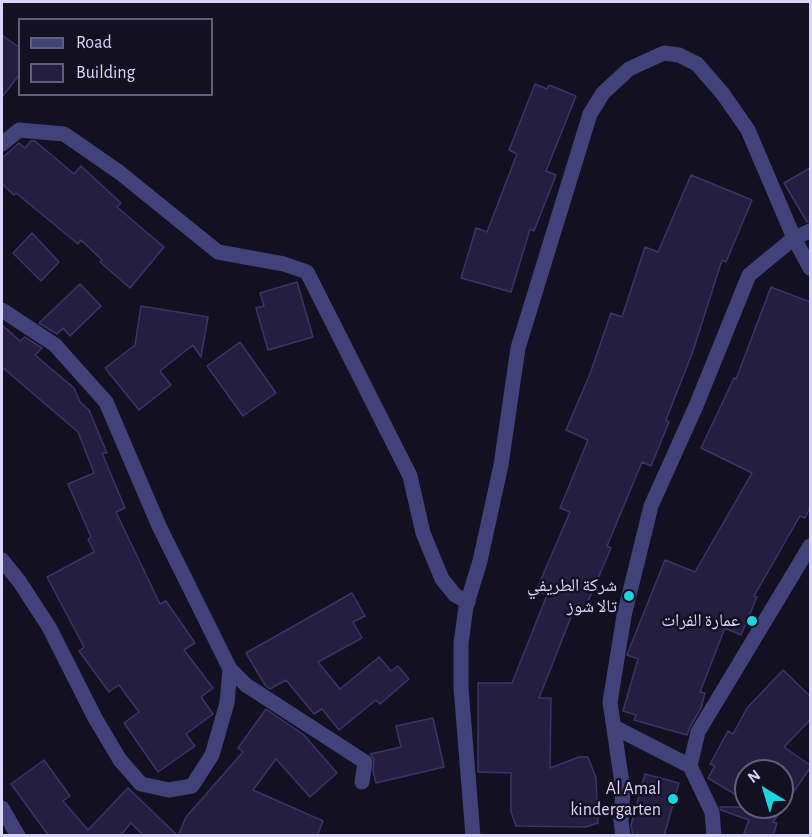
<!DOCTYPE html>
<meta charset="utf-8">
<style>
body{margin:0}
#map{position:relative;width:812px;height:837px;overflow:hidden;background:#131021;font-family:"Alegreya Sans",sans-serif}
canvas{display:block}
.frame{position:absolute;inset:0;border:3px solid #d9d6fa;pointer-events:none}
.legend{position:absolute;left:18px;top:18px;width:195px;height:78px;box-sizing:border-box;background:#131021;border:2px solid #625f78;margin:0;padding:8px 10px;list-style:none;font-size:18px;color:#d9d6fa}
.legend li{display:flex;align-items:center;gap:12px;height:30px}
.legend b{width:30px;border:2px solid #625f78}
.north{position:absolute;left:734px;top:759px;width:60px;height:60px;box-sizing:border-box;background:#131021;border:2px solid #625f78;border-radius:50%;rotate:322deg;font-size:16px;font-weight:700;line-height:24px;text-align:center;color:#d9d6fa}
.north::after{content:'';display:block;margin:auto;width:21px;height:27px;background:#1dd3df;clip-path:polygon(50% 0,100% 100%,50% 72%,0 100%)}
</style>
<div id="map">
<canvas width="812" height="837"></canvas>
<div class="frame"></div>
<ul class="legend">
<li><b style="height:8px;background:#41427a"></b>Road</li>
<li><b style="height:16px;background:#241f40"></b>Building</li>
</ul>
<div class="north">N</div>
</div>
<script>
const context = document.querySelector('canvas').getContext('2d');
context.lineJoin = 'round';
function paint(path, color) {
  context.fillStyle = color;
  context.fill(path, 'evenodd');
}
function poly(rows) {
  const path = new Path2D();
  for (const r of rows) {
    path.moveTo(r[0], r[1]);
    for (let i = 2; i < r.length; i += 2) path.lineTo(r[i], r[i + 1]);
  }
  return path;
}
function strokePath(path, color, width, dash) {
  context.strokeStyle = color;
  context.lineWidth = width;
  context.lineCap = dash ? 'butt' : 'round';
  context.setLineDash(dash || []);
  context.stroke(path);
}
function label(font, color, halo, rows, align = 'center') {
  context.font = font + ' "Alegreya Sans","Noto Naskh Arabic",sans-serif';
  context.lineWidth = 5;
  context.setLineDash([]);
  context.textBaseline = 'middle';
  context.strokeStyle = halo;
  context.fillStyle = color;
  for (const [text, x, y, turn = 0] of rows) {
    context.save();
    context.translate(x, y);
    context.rotate((+turn || 0) * Math.PI / 180);
    context.textAlign = isNaN(turn) ? turn : align;
    if (halo) context.strokeText(text, 0, 0);
    context.fillText(text, 0, 0);
    context.restore();
  }
}
const building = poly([
 [2,35,20,48,20,74,2,97,2,35],
 [535,84,547,89,549,85,576,96,546,171,556,175,534,231,530,229,511,292,461,278,476,228,487,232,517,154,509,150,535,84],
 [31,141,35,141,74,174,81,166,121,203,117,207,164,247,130,288,100,262,102,260,81,240,78,244,16,193,14,195,2,184,2,158,19,143,25,148,31,141],
 [810,168,810,221,807,222,784,183,810,168],
 [691,175,752,200,726,262,722,260,693,351,666,420,669,422,651,466,642,462,607,546,611,548,584,611,575,607,539,698,551,698,550,768,579,757,588,757,596,778,598,823,586,827,516,826,511,812,511,773,478,772,478,683,512,683,547,595,536,591,570,512,560,508,588,440,566,430,590,374,611,313,622,317,645,247,658,252,691,175],
 [32,233,59,262,41,281,13,253,32,233],
 [297,282,313,337,268,350,256,308,264,306,260,293,297,282],
 [80,284,101,306,70,336,63,328,57,334,39,323,80,284],
 [771,287,810,302,810,508,805,518,800,516,754,596,757,597,741,635,725,628,700,692,705,693,701,708,690,727,687,735,634,720,636,715,623,711,638,659,627,655,628,652,665,560,695,572,752,473,701,448,734,378,736,379,771,287],
 [141,306,208,317,201,357,193,345,160,371,171,385,139,410,105,368,135,345,141,306],
 [2,325,20,341,25,337,42,348,35,355,74,388,80,402,89,410,107,453,102,453,125,508,116,512,160,604,166,601,195,643,184,650,213,688,201,697,213,714,186,734,195,746,158,772,124,723,139,712,119,685,109,692,79,651,84,647,47,577,94,552,88,539,91,537,68,484,94,473,78,432,2,367,2,325],
 [240,342,276,393,243,416,207,366,240,342],
 [352,593,365,616,353,622,362,638,318,662,340,689,379,657,391,671,398,666,409,679,380,704,376,700,339,730,322,709,314,714,286,680,270,689,265,685,246,653,352,593],
 [783,670,810,696,810,720,784,747,810,765,810,768,773,822,777,823,773,836,743,836,749,820,721,810,720,807,782,807,782,771,746,771,746,801,708,778,715,766,710,764,728,731,733,734,747,708,783,670],
 [266,709,304,735,337,773,310,797,276,759,253,790,323,821,317,836,178,836,186,817,243,752,238,748,266,709],
 [433,718,444,767,376,783,373,771,374,759,370,754,401,747,396,726,433,718],
 [44,760,70,796,63,801,88,830,128,788,178,836,144,836,131,823,120,836,49,836,11,784,44,760],
 [645,774,679,783,664,836,633,836,631,825,645,774]
]);
paint(building, '#241f40');
strokePath(building, '#3c3469', 1.5);
strokePath(poly([
 [2,144,19,130,64,134,119,172,218,252,284,264,307,272,410,476,423,533,442,579,455,595,468,602],
 [2,310,55,345,106,402,159,526,230,669,227,703,212,755,192,786,169,790,141,784,120,760,95,718,49,627,19,581,2,560],
 [230,669,246,685,365,762,362,782],
 [614,727,690,766],
 [2,808,18,836],
 [473,836,461,688,461,643,466,607,480,561,501,465,518,348,590,114,603,93,629,69,664,53,679,55,697,64,723,94,748,130,794,238,810,268],
 [623,836,621,821,623,790,610,702,624,616,651,506,696,406,749,275,794,238,810,231],
 [714,836,712,812,690,766,698,732,810,546]
]), '#41427a', 15);
for (const [x, y, r, color] of [
 [629,596,6,"#1dd3df"],
 [752,621,6,"#1dd3df"],
 [673,799,6,"#1dd3df"]
]) {
  const dot = new Path2D();
  dot.arc(x, y, r, 0, 2 * Math.PI);
  context.fillStyle = color;
  context.fill(dot);
  strokePath(dot, '#131021', 2);
}
label('18px', '#d9d6fa', '#131021', [
 ["شركة الطريفي",617,586],
 ["تالا شوز",617,607],
 ["عمارة الفرات",740,621],
 ["Al Amal",661,789],
 ["kindergarten",661,810]
], 'right');
</script>
